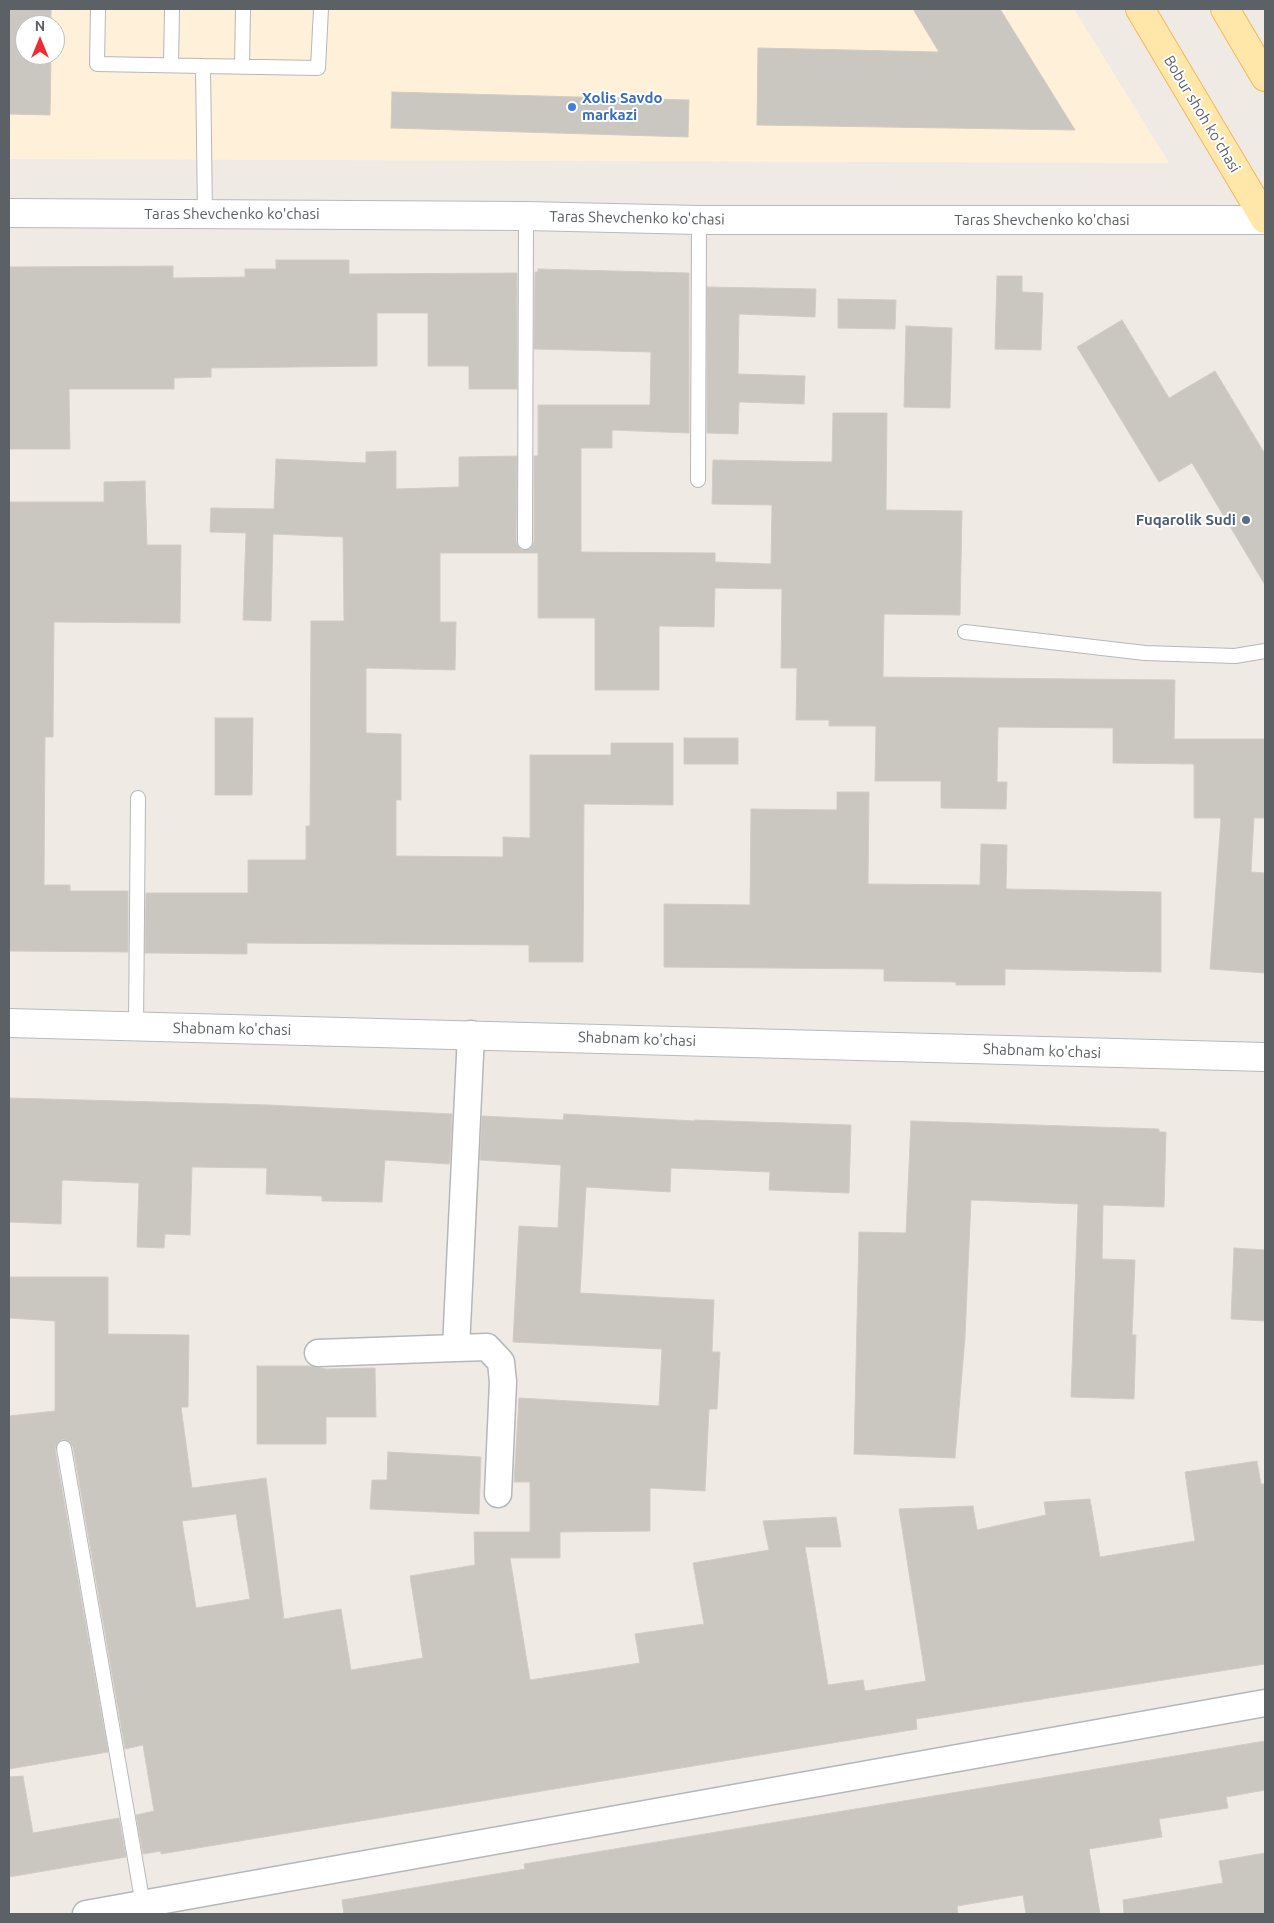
<!DOCTYPE html>
<style>
body{margin:0}
#map{position:relative;width:1274px;height:1923px;overflow:hidden;background:#efebe4;font-family:Ubuntu,sans-serif}
canvas{display:block}
.frame{position:absolute;inset:0;border:10px solid #5c6165;pointer-events:none}
.north{position:absolute;left:15px;top:15px;width:50px;height:50px;box-sizing:border-box;background:#fff;border:1px solid #bec0c1;border-radius:50%;rotate:0deg;font-size:14px;font-weight:700;line-height:20px;text-align:center;color:#5c6165}
.north::after{content:'';display:block;margin:auto;width:18px;height:22px;background:#ee2b33;clip-path:polygon(50% 0,100% 100%,50% 72%,0 100%)}
</style>
<div id="map">
<canvas width="1274" height="1923"></canvas>
<div class="frame"></div>
<div class="north">N</div>
</div>
<script>
const context = document.querySelector('canvas').getContext('2d');
context.lineJoin = 'round';
function paint(path, color) {
  context.fillStyle = color;
  context.fill(path, 'evenodd');
}
function poly(rows) {
  const path = new Path2D();
  for (const r of rows) {
    path.moveTo(r[0], r[1]);
    for (let i = 2; i < r.length; i += 2) path.lineTo(r[i], r[i + 1]);
  }
  return path;
}
function strokePath(path, color, width, dash) {
  context.strokeStyle = color;
  context.lineWidth = width;
  context.lineCap = dash ? 'butt' : 'round';
  context.setLineDash(dash || []);
  context.stroke(path);
}
function label(font, color, halo, rows, align = 'center') {
  context.font = font + ' Ubuntu,sans-serif';
  context.lineWidth = 4;
  context.setLineDash([]);
  context.textBaseline = 'middle';
  context.strokeStyle = halo;
  context.fillStyle = color;
  for (const [text, x, y, turn = 0] of rows) {
    context.save();
    context.translate(x, y);
    context.rotate((+turn || 0) * Math.PI / 180);
    context.textAlign = isNaN(turn) ? turn : align;
    if (halo) context.strokeText(text, 0, 0);
    context.fillText(text, 0, 0);
    context.restore();
  }
}
paint(poly([
 [9,9,1074,9,1169,163,9,159],
 [25,25,55,25,55,55,25,55]
]), '#fff1d9');
const building = poly([
 [9,9,51,9,51,25,25,25,25,55,51,55,50,115,9,114,9,9],
 [913,9,1000,9,1075,130,757,125,758,48,939,52,913,9],
 [392,92,689,100,688,137,391,128,392,92],
 [276,260,349,260,349,274,517,273,517,389,469,389,469,366,428,366,428,313,377,313,377,366,211,368,211,377,174,378,174,389,69,389,70,449,9,449,9,267,173,266,173,278,245,277,245,269,276,269,276,260],
 [538,269,689,273,689,433,612,430,612,448,581,448,581,552,715,553,715,562,771,564,772,505,712,504,713,460,832,462,833,413,887,413,886,510,962,511,960,615,884,614,883,677,1175,680,1174,739,1265,739,1265,818,1254,818,1251,872,1265,873,1265,973,1210,969,1221,818,1194,818,1194,764,1113,763,1113,728,998,727,997,782,1007,782,1006,809,941,808,941,781,875,781,876,726,829,726,829,720,796,720,797,668,781,668,782,589,715,588,714,627,659,626,659,690,595,690,595,618,538,618,538,553,440,553,440,622,456,622,455,670,366,668,366,733,401,734,401,800,396,800,396,856,503,857,503,837,530,838,530,755,611,755,611,743,673,743,673,805,584,804,583,962,529,962,529,945,247,943,247,954,145,953,146,893,248,893,248,860,306,860,306,826,310,826,311,621,344,621,343,537,273,534,271,621,243,620,246,533,210,532,211,508,274,509,276,459,366,463,366,452,396,451,396,489,459,487,459,457,517,456,516,542,521,550,530,549,534,542,534,456,538,456,538,405,650,405,651,352,534,349,535,272,538,272,538,269],
 [997,276,1022,276,1022,292,1043,293,1041,350,995,349,997,276],
 [707,287,816,289,815,317,739,314,738,374,805,376,804,404,739,402,738,434,707,433,707,287],
 [838,299,896,300,895,329,838,328,838,299],
 [1122,320,1169,398,1215,371,1265,454,1265,585,1192,463,1159,482,1077,347,1122,320],
 [906,326,952,328,950,408,904,407,906,326],
 [145,481,147,545,181,545,180,623,54,622,53,737,45,737,44,885,70,885,70,891,128,891,128,952,9,951,9,502,104,502,104,482,145,481],
 [215,718,253,718,252,795,215,795,215,718],
 [684,738,738,738,738,764,684,764,684,738],
 [837,792,869,792,868,884,980,885,981,844,1007,845,1006,889,1161,892,1161,972,1005,969,1005,985,956,985,956,982,884,981,884,969,664,967,664,904,750,905,751,809,837,810,837,792],
 [9,1098,269,1105,452,1114,450,1159,449,1164,385,1160,382,1202,322,1201,322,1196,266,1194,267,1168,192,1167,190,1235,165,1234,164,1248,137,1247,139,1183,62,1180,61,1224,9,1222,9,1098],
 [564,1114,695,1121,695,1120,851,1125,849,1193,769,1190,770,1172,671,1168,670,1192,586,1187,580,1293,714,1300,712,1352,720,1352,717,1409,709,1409,705,1491,650,1488,650,1531,560,1532,560,1558,510,1558,530,1680,640,1663,635,1634,704,1624,693,1563,769,1550,763,1521,836,1517,841,1547,805,1547,828,1685,863,1680,865,1691,926,1681,899,1509,973,1506,977,1530,1046,1515,1044,1502,1090,1499,1100,1557,1195,1541,1185,1472,1257,1461,1261,1484,1265,1484,1265,1664,916,1719,917,1729,161,1854,161,1851,143,1854,136,1815,154,1811,143,1745,125,1749,73,1447,70,1442,63,1439,58,1442,55,1449,108,1752,9,1769,9,1416,55,1411,55,1321,9,1318,9,1277,108,1277,108,1334,189,1335,188,1407,181,1407,192,1488,266,1478,284,1619,341,1609,351,1670,423,1658,410,1576,475,1565,474,1532,530,1532,530,1482,514,1482,519,1398,659,1406,662,1349,513,1342,519,1226,558,1228,561,1165,480,1160,482,1116,563,1120,564,1114],
 [236,1514,250,1599,196,1608,182,1521,236,1514],
 [911,1121,1159,1129,1159,1132,1166,1132,1164,1207,1103,1205,1102,1259,1135,1260,1132,1335,1136,1335,1134,1399,1071,1397,1078,1204,971,1200,965,1337,955,1458,854,1454,859,1232,906,1233,911,1121],
 [1234,1248,1265,1250,1265,1321,1231,1319,1234,1248],
 [257,1366,311,1366,326,1369,375,1368,376,1417,326,1417,326,1444,257,1444,257,1366],
 [388,1452,481,1457,479,1514,370,1509,372,1480,387,1480,388,1452],
 [1265,1741,1265,1790,1226,1797,1228,1808,1159,1819,1162,1837,1089,1849,1100,1914,1026,1914,1023,1895,957,1906,958,1914,344,1914,342,1900,525,1869,524,1864,1265,1741],
 [23,1776,33,1833,119,1818,126,1857,9,1877,9,1777,23,1776],
 [1265,1853,1265,1914,1124,1914,1123,1900,1223,1883,1219,1861,1265,1853]
]);
paint(building, '#cac6c0');
strokePath(building, '#d4ccc2', 1);
const lane = poly([
 [98,9,97,64,203,66],
 [171,65,172,9],
 [242,67,243,9],
 [205,214,203,66,318,68,321,9],
 [698,480,699,220],
 [525,542,526,216],
 [965,632,1145,653,1235,656,1265,651],
 [136,1027,138,798],
 [64,1448,143,1905]
]);
const street = poly([
 [471,1034,456,1348,487,1347,501,1362,503,1382,498,1494],
 [318,1353,456,1348],
 [86,1914,1265,1703]
]);
const secondary = poly([
 [9,213,526,216,699,220,1265,220],
 [9,1023,1265,1057]
]);
const primary = poly([
 [1140,9,1265,219],
 [1225,9,1265,77]
]);
strokePath(lane, '#b4b8bb', 16);
strokePath(street, '#b4b8bb', 29);
strokePath(secondary, '#b5babe', 30);
strokePath(primary, '#f5b657', 30);
strokePath(lane, '#fff', 14);
strokePath(street, '#fff', 26);
strokePath(secondary, '#fff', 28);
strokePath(primary, '#ffe7a9', 28);
for (const [x, y, r, color] of [
 [572,107,5,"#3f7fe0"],
 [1246,520,5,"#5c6f8a"]
]) {
  const dot = new Path2D();
  dot.arc(x, y, r, 0, 2 * Math.PI);
  context.fillStyle = color;
  context.fill(dot);
  strokePath(dot, '#fff', 2);
}
label('bold 15px', '#366cbe', '#fff', [
 ["Xolis Savdo",582,98],
 ["markazi",582,115]
], 'left');
label('15px', '#5c6165', '#fff', [
 ["Bobur shoh ko'chasi",1202,114,59],
 ["Taras Shevchenko ko'chasi",232,214],
 ["Taras Shevchenko ko'chasi",637,218,1],
 ["Taras Shevchenko ko'chasi",1042,220],
 ["Shabnam ko'chasi",232,1029,1],
 ["Shabnam ko'chasi",637,1039,2],
 ["Shabnam ko'chasi",1042,1051,2]
]);
label('bold 15px', '#4e5e75', '#fff', [
 ["Fuqarolik Sudi",1236,520]
], 'right');
</script>
